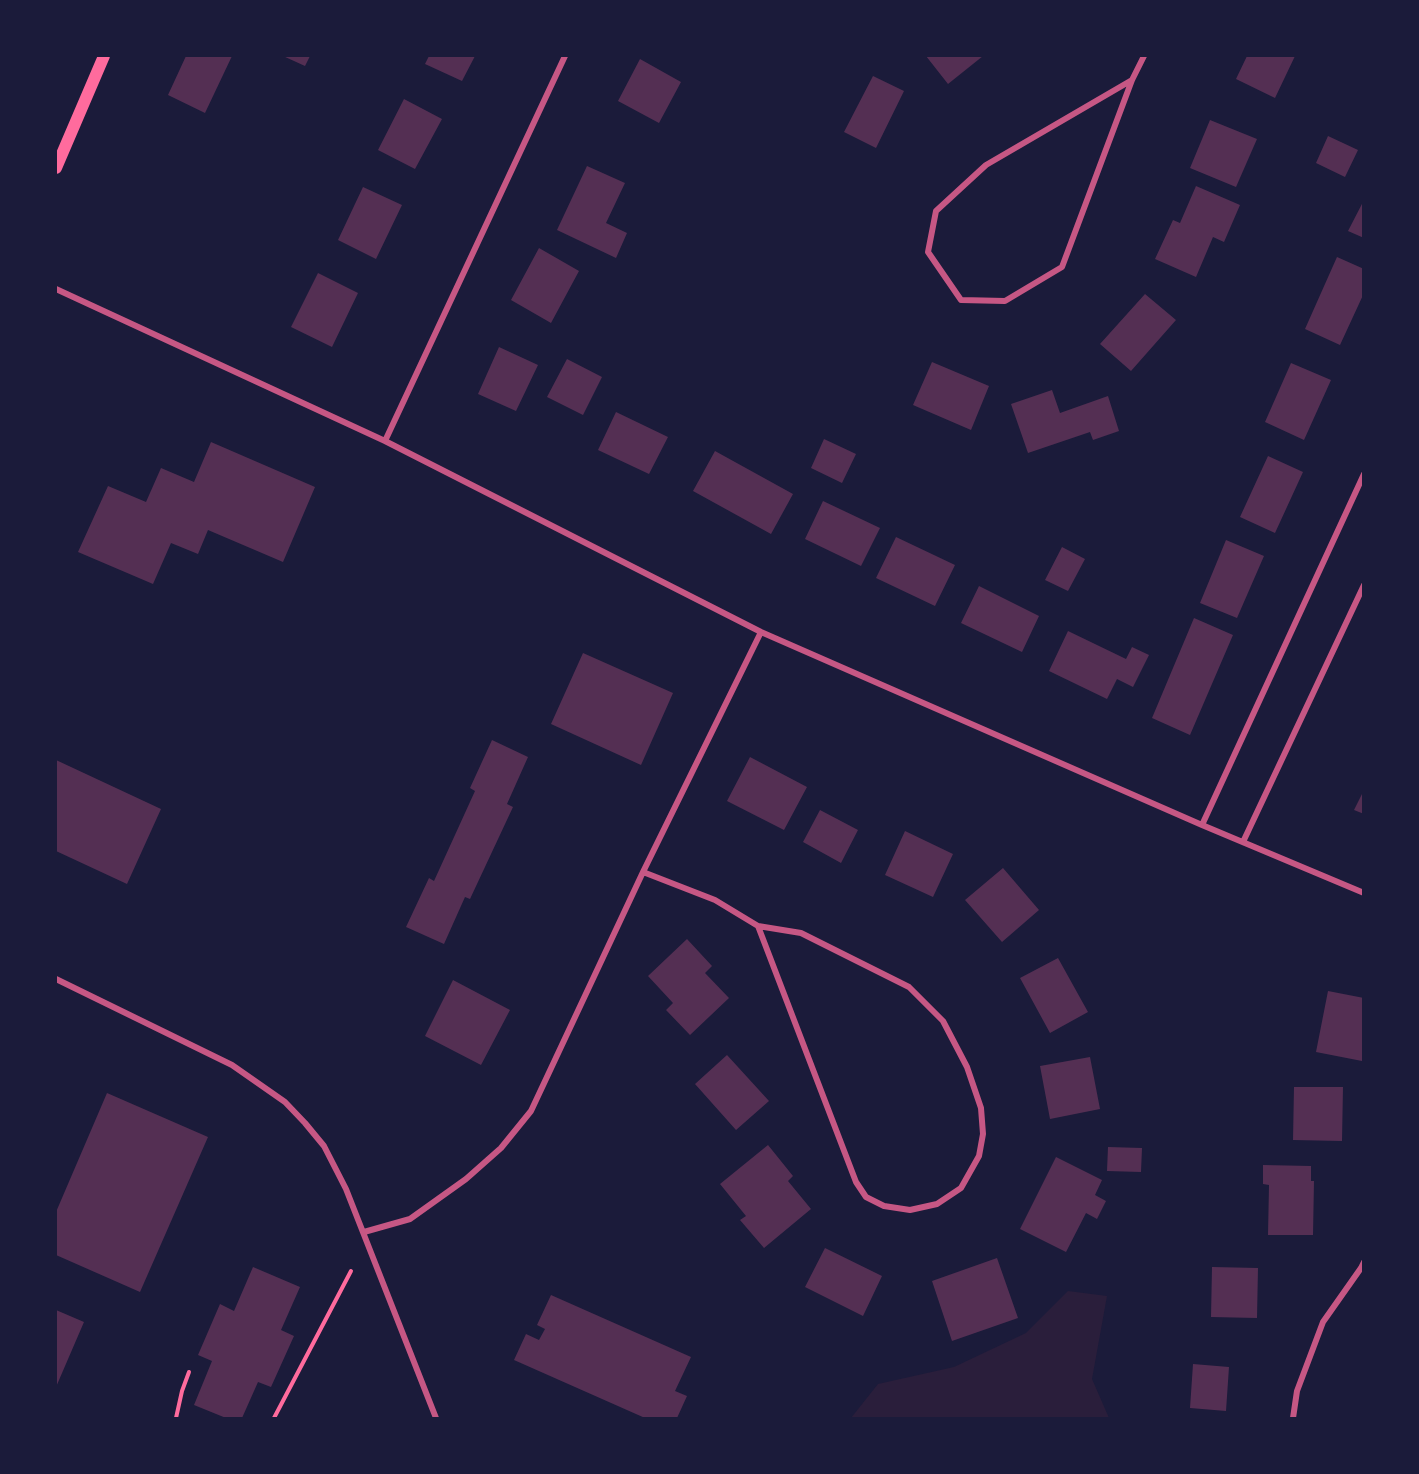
<!DOCTYPE html>
<style>
body{margin:0}
#map{position:relative;width:1419px;height:1474px;overflow:hidden;background:#1b1b3a;font-family:"Varela Round",sans-serif}
canvas{display:block}
.frame{position:absolute;inset:0;border:57px solid #1b1b3a;pointer-events:none}
</style>
<div id="map">
<canvas width="1419" height="1474"></canvas>
<div class="frame"></div>
</div>
<script>
const context = document.querySelector('canvas').getContext('2d');
context.lineJoin = 'round';
function paint(path, color) {
  context.fillStyle = color;
  context.fill(path, 'evenodd');
}
function poly(rows) {
  const path = new Path2D();
  for (const r of rows) {
    path.moveTo(r[0], r[1]);
    for (let i = 2; i < r.length; i += 2) path.lineTo(r[i], r[i + 1]);
  }
  return path;
}
function strokePath(path, color, width, dash) {
  context.strokeStyle = color;
  context.lineWidth = width;
  context.lineCap = dash ? 'butt' : 'round';
  context.setLineDash(dash || []);
  context.stroke(path);
}
paint(poly([
 [1068,1291,1107,1296,1092,1379,1109,1418,851,1418,878,1384,954,1367,1026,1333]
]), '#2a1e3b');
paint(poly([
 [186,56,232,56,205,113,168,95],
 [283,56,310,56,305,66],
 [429,56,475,56,462,81,425,64],
 [926,56,983,56,948,84],
 [1247,56,1295,56,1275,98,1236,79],
 [640,59,681,82,659,123,618,101],
 [873,76,904,91,876,148,844,132],
 [404,99,442,119,415,169,378,150],
 [1210,120,1257,139,1236,187,1190,168],
 [1328,136,1358,150,1345,177,1316,163],
 [587,166,625,183,606,223,627,233,616,258,557,230],
 [1196,186,1240,205,1224,242,1213,237,1196,277,1155,259,1173,220,1180,223],
 [363,187,402,205,376,259,338,240],
 [1364,200,1364,238,1348,231],
 [539,248,579,271,551,323,511,300],
 [1337,257,1364,269,1364,293,1340,345,1305,329],
 [318,273,358,293,332,347,291,327],
 [1145,294,1176,320,1131,371,1100,344],
 [499,347,538,365,516,411,478,394],
 [567,359,602,377,583,415,547,397],
 [932,362,989,386,971,430,913,405],
 [1291,363,1331,380,1304,440,1265,422],
 [1052,390,1060,413,1108,396,1119,431,1093,440,1090,432,1028,453,1011,404],
 [616,412,668,437,649,474,598,450],
 [824,439,856,454,842,483,811,468],
 [211,442,315,487,283,562,208,530,198,554,171,543,153,584,78,552,108,486,146,502,161,468,194,482],
 [715,451,793,494,771,534,693,491],
 [1268,456,1303,472,1275,533,1240,517],
 [823,501,880,528,861,566,805,539],
 [896,537,955,565,935,606,876,578],
 [1226,540,1264,556,1237,618,1200,603],
 [1062,547,1085,559,1068,591,1045,580],
 [979,586,1039,616,1022,652,961,623],
 [1194,618,1233,635,1190,735,1152,718],
 [1068,631,1126,659,1132,647,1149,655,1133,687,1117,679,1107,699,1049,671],
 [583,653,673,693,641,765,551,724],
 [492,740,528,757,507,804,513,807,470,899,465,897,444,944,406,927,429,878,434,881,475,791,470,788],
 [750,757,807,787,784,830,727,801],
 [56,760,161,809,127,884,56,851],
 [1364,790,1364,814,1354,810],
 [820,810,858,830,841,863,803,842],
 [905,831,953,854,933,897,885,875],
 [1003,868,1039,910,1002,942,965,900],
 [687,939,712,966,705,973,729,998,690,1035,666,1010,673,1003,648,976],
 [1058,958,1088,1012,1050,1033,1020,978],
 [453,980,510,1010,481,1065,425,1036],
 [1328,991,1364,998,1364,1050,1362,1061,1316,1052],
 [727,1055,769,1101,736,1130,695,1084],
 [1090,1057,1100,1109,1050,1119,1040,1066],
 [1294,1087,1343,1087,1342,1141,1293,1140],
 [107,1093,208,1137,140,1292,56,1255,56,1212],
 [768,1145,793,1176,788,1181,811,1209,764,1248,740,1220,746,1216,720,1184],
 [1108,1147,1142,1148,1141,1172,1107,1171],
 [1056,1157,1102,1180,1095,1195,1106,1201,1097,1219,1086,1213,1066,1252,1020,1229],
 [1263,1165,1311,1166,1311,1181,1314,1181,1313,1235,1268,1235,1269,1185,1263,1184],
 [825,1248,882,1276,863,1316,805,1287],
 [997,1258,1018,1318,952,1341,932,1281],
 [253,1267,300,1287,281,1330,294,1336,271,1387,258,1382,242,1418,226,1418,194,1405,212,1361,198,1355,220,1304,234,1311],
 [1212,1267,1258,1268,1257,1318,1211,1317],
 [551,1295,691,1357,675,1391,687,1396,677,1418,645,1418,514,1360,526,1334,539,1340,545,1329,537,1325],
 [56,1310,84,1322,56,1387],
 [1193,1364,1229,1367,1226,1411,1190,1408]
]), '#542f53');
strokePath(poly([
 [176,1418,182,1391,189,1372],
 [274,1418,351,1271]
]), '#ff6b9d', 4);
strokePath(poly([
 [1132,80,986,165,936,211,928,252,961,300,1005,301,1062,267,1132,80,1144,56],
 [56,289,385,441,761,632,1202,825,1364,893],
 [385,441,565,56],
 [1202,825,1364,474],
 [1243,842,1364,585],
 [643,872,715,900,758,926,801,933,909,987,943,1021,967,1067,981,1108,983,1134,979,1156,961,1188,937,1204,910,1210,884,1206,866,1197,856,1182,758,926],
 [56,979,232,1065,285,1102,305,1123,324,1146,346,1189,436,1418],
 [364,1232,410,1219,466,1179,501,1148,531,1111,643,872,761,632],
 [1293,1418,1297,1391,1323,1322,1361,1268,1364,1262]
]), '#c65784', 6);
strokePath(poly([
 [56,168,104,56]
]), '#ff6b9d', 12);
</script>
